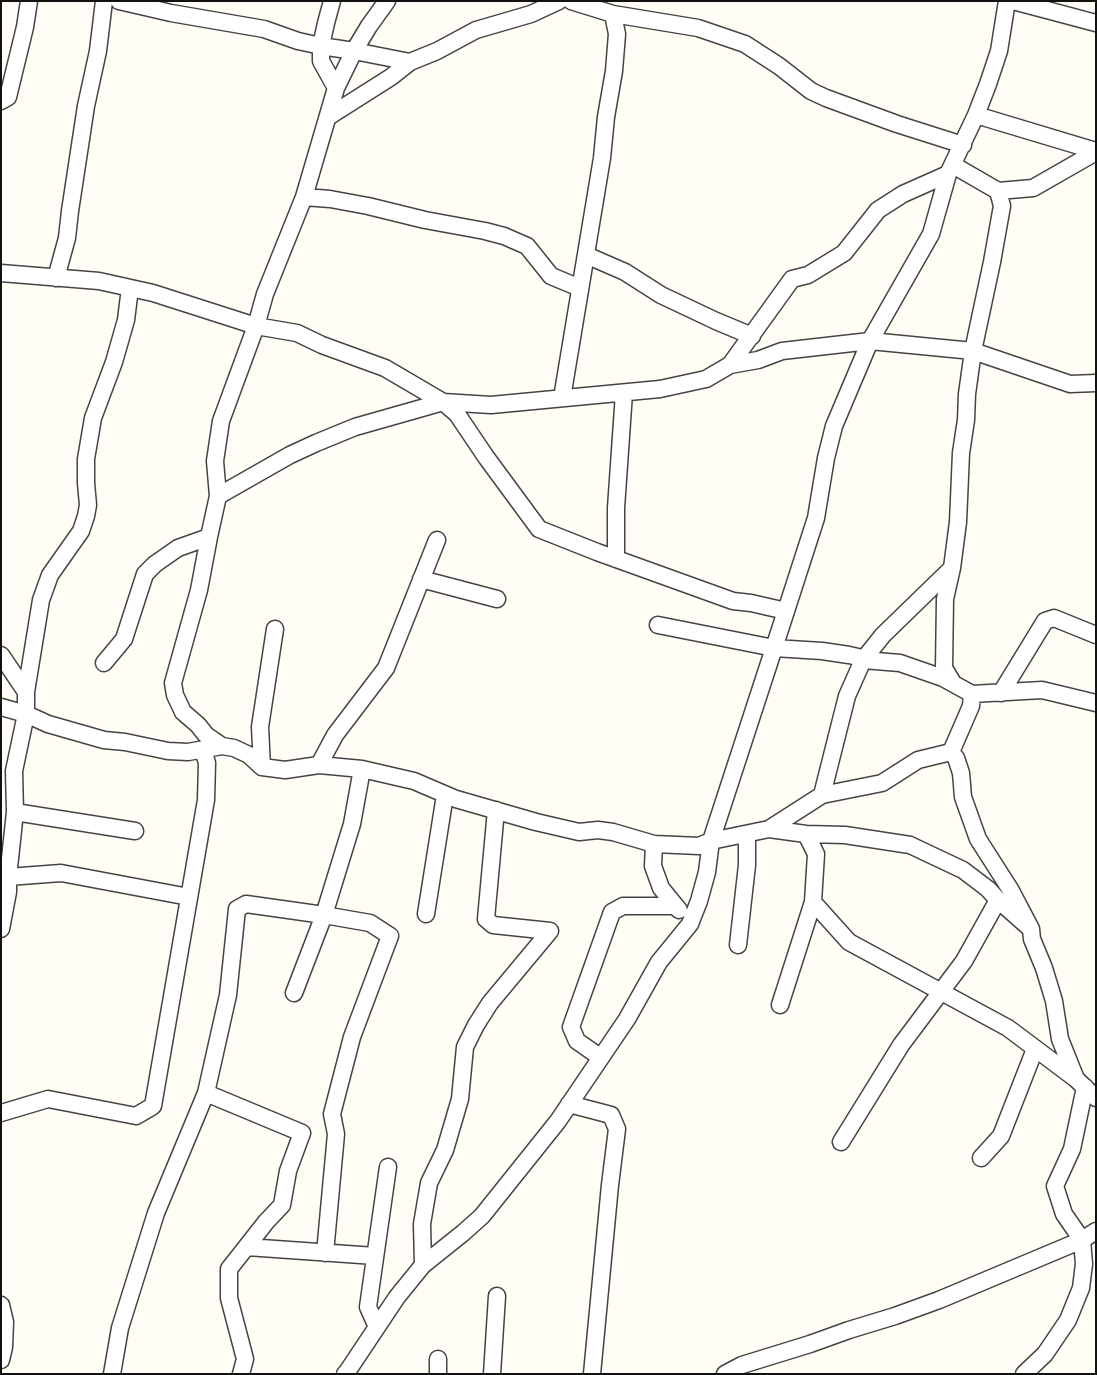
<!DOCTYPE html>
<style>
body{margin:0}
#map{position:relative;width:1097px;height:1375px;overflow:hidden;background:#fffdf5;font-family:"Roboto Serif",serif}
canvas{display:block}
.frame{position:absolute;inset:0;border:2px solid #111;pointer-events:none}
</style>
<div id="map">
<canvas width="1097" height="1375"></canvas>
<div class="frame"></div>
</div>
<script>
const context = document.querySelector('canvas').getContext('2d');
context.lineJoin = 'round';
function poly(rows) {
  const path = new Path2D();
  for (const r of rows) {
    path.moveTo(r[0], r[1]);
    for (let i = 2; i < r.length; i += 2) path.lineTo(r[i], r[i + 1]);
  }
  return path;
}
function strokePath(path, color, width, dash) {
  context.strokeStyle = color;
  context.lineWidth = width;
  context.lineCap = dash ? 'butt' : 'round';
  context.setLineDash(dash || []);
  context.stroke(path);
}
const minor = poly([
 [119,1,171,13,264,29,298,41,321,46,321,61,336,88],
 [332,1,326,23,321,46,354,51,410,62],
 [1013,1,1096,23],
 [613,14,698,28,745,44,779,66,811,91,826,98,897,124,963,145],
 [1,101,8,97,25,27,29,1],
 [976,115,1096,151],
 [328,117,391,77,410,62,437,51,476,30,531,14,559,1],
 [998,191,1033,188,1096,152],
 [304,197,330,199,368,206,425,220,485,231,504,236,527,246,551,276,580,288],
 [586,255,625,272,661,295,716,321,752,336],
 [1,273,99,281,153,293,256,326,297,333,322,345,385,368,443,402,457,414,486,457,539,529,597,552,733,601,751,603,786,611,774,648,822,651,849,655,858,657,863,660,900,663,943,678,972,694,971,706,951,752],
 [56,278,67,238,70,211,86,106,98,51,104,1],
 [730,365,792,279,808,275,844,253,878,210,903,194,948,174,976,115,988,84,999,51,1007,1],
 [562,398,602,158,606,117,614,71,617,34,613,14,571,1],
 [218,496,290,455,316,443,355,427,443,402,491,405,660,389,706,379,730,365,758,360,782,351,870,341,973,351,1070,384,1096,383],
 [616,559,616,508,624,393],
 [421,579,497,599],
 [786,611,816,518,826,458,834,426,870,341,931,234,948,174],
 [1,655,26,692],
 [104,663,124,639,145,574,155,564,178,548,209,537],
 [953,683,944,668,945,599,952,568,958,522,961,453,966,420,967,394,973,351,992,262,1002,206,998,191,953,165],
 [1001,693,1045,621,1054,618,1096,635],
 [972,694,1042,690,1096,703],
 [1,707,26,714,48,724,104,740,125,742,168,751,188,752,222,746,234,748,249,755,262,767,285,770,319,765,362,769,414,781,456,799,536,822,579,832,598,830,613,832,654,844,699,846,711,841,769,829,806,834,845,835,910,845,963,870,988,889,998,900,1031,929],
 [222,746,206,735,198,725,183,712,175,695,173,683,199,590,209,537,218,496,215,461,221,421,256,326,265,294,304,197,336,88,354,51,369,26,387,1],
 [951,752,956,758,961,773,963,797,978,839,1010,889,1031,929,1032,939,1044,968,1054,1001,1060,1039,1076,1079,1096,1098],
 [319,765,335,735,386,668,437,540],
 [262,767,260,727,275,629],
 [822,795,847,696,863,660,883,635,952,568],
 [15,812,135,831],
 [769,829,822,795,882,783,918,760,951,752],
 [806,834,816,854,813,902,849,942,1008,1028,1076,1079],
 [654,844,653,866,661,888,679,910],
 [8,877,61,873,189,897],
 [426,914,445,795],
 [1,929,8,892,8,877,15,812,14,771,26,714,26,692,41,600,50,575,81,531,86,516,88,505,86,483,86,459,93,418,114,362,126,320,130,288],
 [738,945,747,865,747,834],
 [780,1005,813,902],
 [600,1057,577,1041,571,1027,612,912,623,906,675,906],
 [206,1093,302,1133,288,1171,282,1205,266,1222,229,1269,229,1298,245,1359,241,1374],
 [569,1104,611,1115,617,1129,610,1185,592,1374],
 [1,1113,48,1099,136,1116,153,1106,206,800,207,763,203,750],
 [841,1142,901,1045,964,961,998,900],
 [981,1158,1001,1136,1035,1049],
 [247,1247,375,1256],
 [325,1253,336,1134,332,1114,352,1037,390,936,370,923,324,915,352,824,362,769],
 [423,1265,422,1224,429,1183,445,1150,460,1099,465,1047,476,1025,490,1003,550,931,493,925,486,919,496,810],
 [1,1305,5,1322,4,1347,1,1360],
 [377,1327,368,1307,388,1167],
 [112,1374,120,1328,156,1213,206,1093,228,995,237,909,246,904,324,915,294,993],
 [345,1374,347,1372,397,1297,423,1265,463,1233,482,1216,558,1121,627,1019,659,962,690,924,699,901,707,872,711,841,774,648,658,625],
 [438,1374,438,1359],
 [492,1374,497,1296],
 [725,1374,742,1365,810,1344,849,1330,895,1316,939,1300,1082,1240,1096,1231],
 [1024,1374,1045,1354,1068,1320,1081,1288,1084,1264,1082,1240,1064,1214,1055,1186,1072,1149,1085,1087]
]);
strokePath(minor, '#444', 19);
strokePath(minor, '#fff', 16);
</script>
